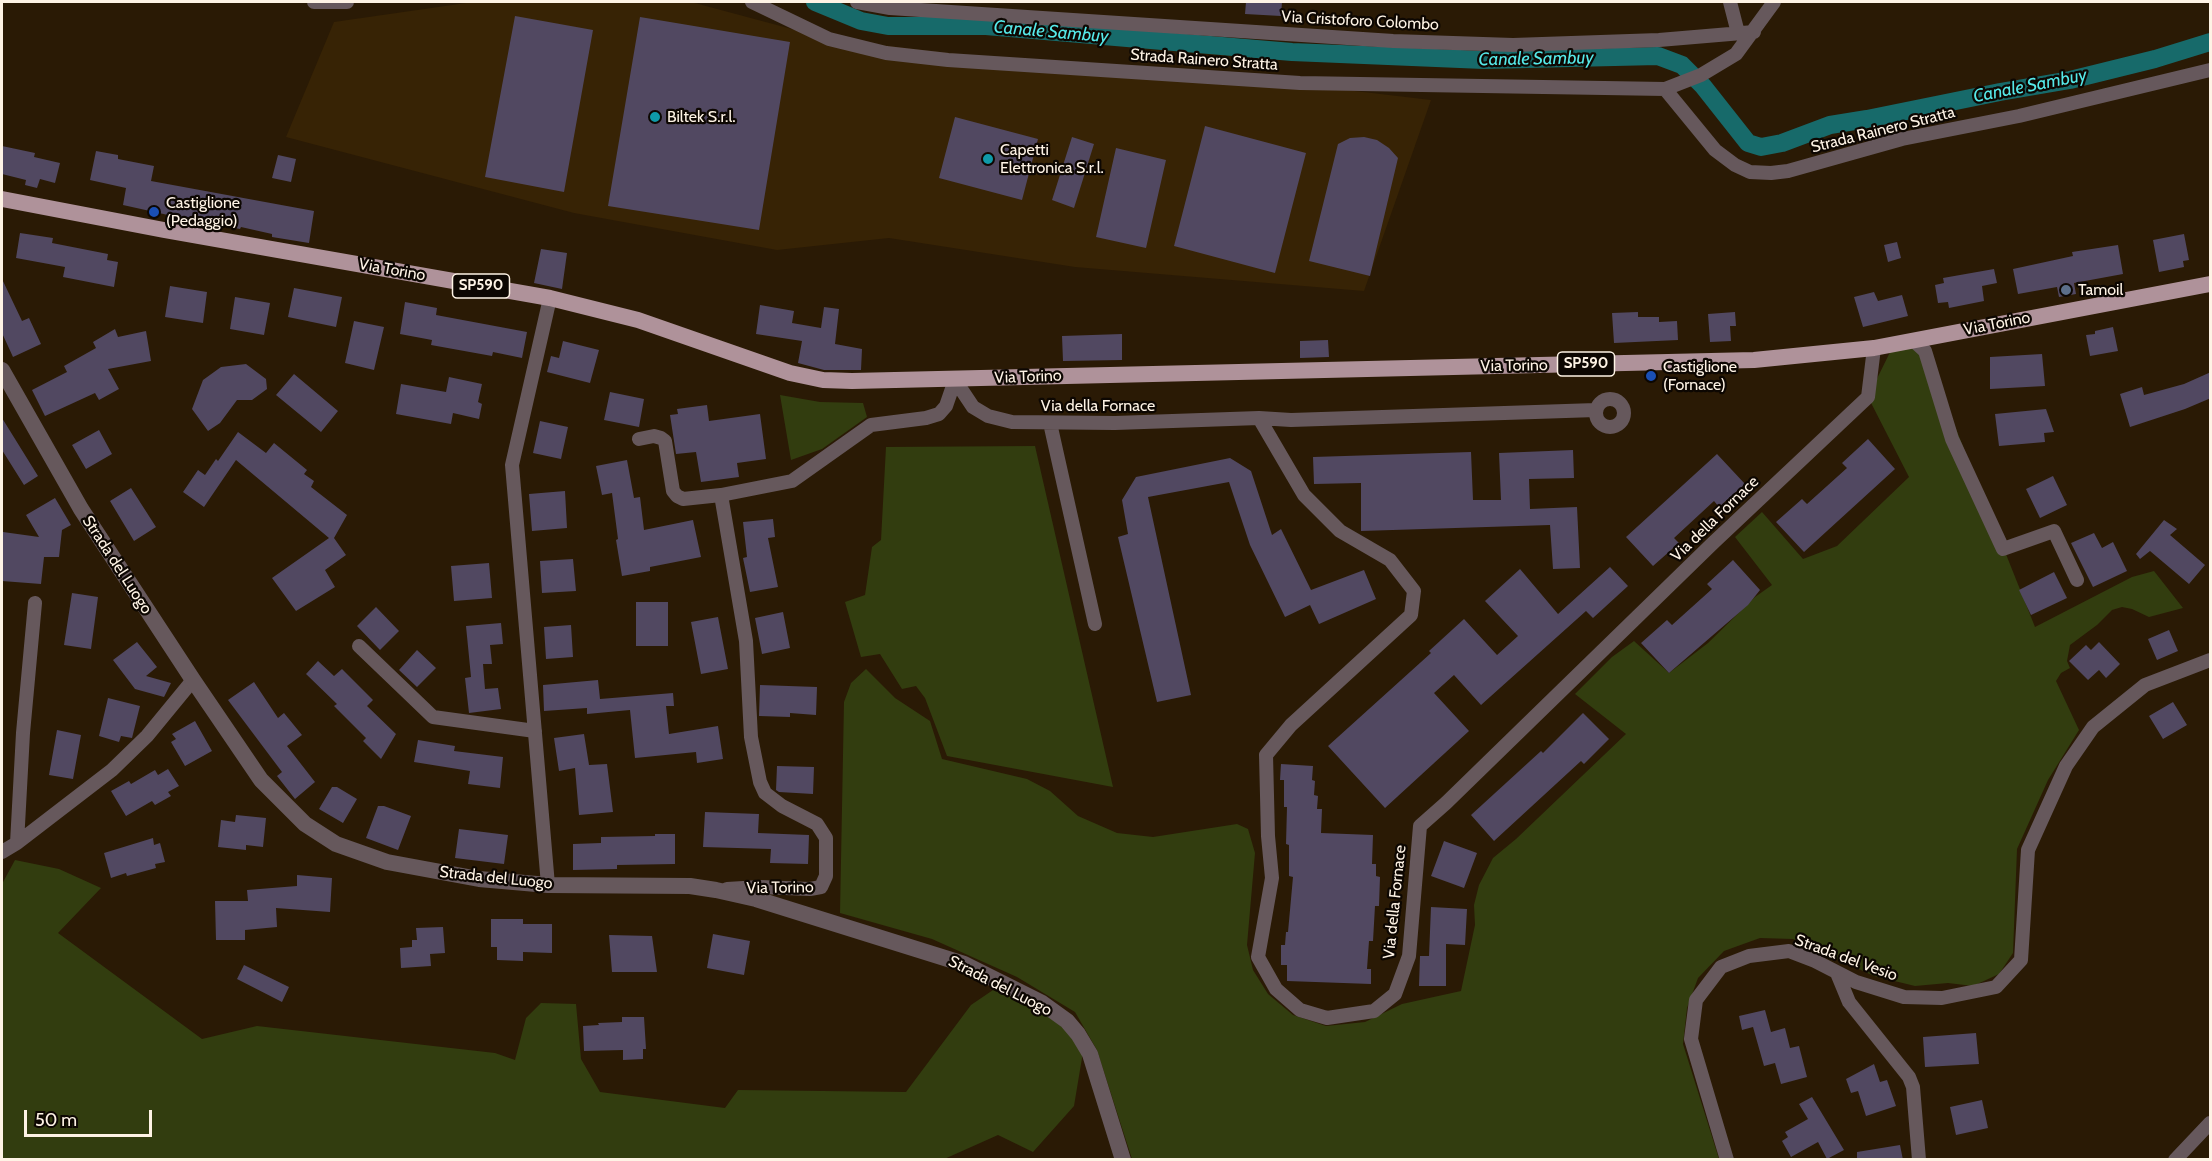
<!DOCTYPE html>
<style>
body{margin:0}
#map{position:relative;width:2212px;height:1161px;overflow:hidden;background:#2a1a05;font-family:Cabin,sans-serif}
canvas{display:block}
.frame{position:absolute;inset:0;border:3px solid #fef3e5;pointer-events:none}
.scale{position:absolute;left:24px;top:1110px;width:128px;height:27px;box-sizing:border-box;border:3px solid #fef3e5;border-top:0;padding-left:8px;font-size:18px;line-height:21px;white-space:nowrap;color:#fef3e5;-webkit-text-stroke:4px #0d0702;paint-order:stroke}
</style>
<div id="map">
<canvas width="2212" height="1161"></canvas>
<div class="frame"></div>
<div class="scale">50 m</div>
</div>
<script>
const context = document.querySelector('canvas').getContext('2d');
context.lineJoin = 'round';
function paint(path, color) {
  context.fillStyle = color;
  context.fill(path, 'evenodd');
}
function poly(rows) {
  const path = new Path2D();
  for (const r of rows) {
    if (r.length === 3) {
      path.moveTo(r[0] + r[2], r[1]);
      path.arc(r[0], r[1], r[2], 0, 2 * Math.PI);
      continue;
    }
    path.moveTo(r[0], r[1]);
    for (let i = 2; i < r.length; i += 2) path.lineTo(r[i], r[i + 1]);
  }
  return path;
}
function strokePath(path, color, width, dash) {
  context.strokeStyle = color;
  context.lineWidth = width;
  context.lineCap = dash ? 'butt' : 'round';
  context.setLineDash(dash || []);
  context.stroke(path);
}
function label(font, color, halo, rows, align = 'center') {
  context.font = font + ' Cabin,sans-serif';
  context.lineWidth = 4.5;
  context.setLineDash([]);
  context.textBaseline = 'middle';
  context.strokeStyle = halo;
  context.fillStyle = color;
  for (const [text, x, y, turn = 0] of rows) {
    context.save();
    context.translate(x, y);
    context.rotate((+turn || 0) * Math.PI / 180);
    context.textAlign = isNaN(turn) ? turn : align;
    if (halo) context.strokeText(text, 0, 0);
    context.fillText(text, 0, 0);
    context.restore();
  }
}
paint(poly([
 [473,2,691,2,829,39,1095,70,1279,82,1431,100,1364,291,1075,267,889,238,777,250,574,213,286,137,334,22]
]), '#372305');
paint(poly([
 [1894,344,1925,351,2035,627,2132,577,2154,571,2183,608,2149,617,2132,609,2122,607,2112,610,2097,625,2070,645,2067,661,2070,668,2061,673,2056,681,2079,730,2048,780,2017,849,2013,953,1999,974,1973,986,1948,983,1915,986,1874,976,1793,939,1760,938,1724,951,1698,978,1687,1008,1683,1044,1719,1159,1132,1159,1097,1050,1075,1012,1017,977,932,939,840,913,844,702,851,683,866,669,895,698,930,721,942,759,1027,779,1050,791,1078,816,1117,833,1153,837,1237,824,1248,829,1255,853,1247,945,1253,970,1268,994,1293,1015,1326,1026,1365,1022,1402,1004,1461,991,1475,925,1474,905,1479,885,1493,858,1516,839,1626,734,1575,694,1612,657,1634,641,1669,673,1708,643,1755,597,1772,585,1735,537,1762,512,1803,559,1837,546,1909,477,1868,397],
 [780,395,820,402,863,403,867,417,822,449,791,460],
 [1035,446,1113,787,947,756,925,698,916,686,902,689,880,654,861,657,845,602,865,595,872,547,881,540,886,447],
 [15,860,59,869,101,888,58,933,202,1039,257,1026,495,1053,515,1060,526,1018,541,1003,576,1004,581,1059,600,1092,725,1108,738,1090,906,1092,971,1005,993,990,1039,1009,1068,1031,1083,1052,1074,1106,1033,1152,998,1135,942,1160,2,1160,2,884]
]), '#323d0f');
strokePath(poly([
 [815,2,861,21,888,26,986,26,1292,52,1484,60,1658,56,1682,65,1703,86,1748,143,1761,147,1782,143,1830,125,1867,119,2000,92,2070,80,2155,59,2210,42]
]), '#176a6a', 18);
paint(poly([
 [1246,2,1282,2,1281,16,1245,14],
 [515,16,593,30,564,192,485,177],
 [640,17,790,42,759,230,608,206],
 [955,117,1038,139,1022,200,939,178],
 [1205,126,1306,153,1275,273,1174,246],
 [1072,137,1094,144,1074,208,1052,200],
 [1364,137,1377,140,1389,148,1398,158,1370,276,1309,261,1338,144,1350,138],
 [2,146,35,153,34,157,60,163,55,183,40,179,37,188,25,185,26,180,2,174],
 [1116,148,1166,160,1146,248,1096,237],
 [96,151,118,155,118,159,154,166,151,181,314,211,309,243,272,237,272,234,241,227,240,229,214,224,213,225,123,205,126,188,90,180],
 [278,155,296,159,291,182,272,178],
 [20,233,53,238,52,243,108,254,107,260,118,262,114,287,63,277,65,267,16,258],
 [2184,234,2189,260,2183,261,2184,267,2159,272,2153,240],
 [1897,242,1901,258,1888,262,1884,245],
 [2118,245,2123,274,2074,283,2076,294,2059,297,2057,287,2018,294,2013,269,2073,256,2072,252],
 [541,249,567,253,562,289,534,283],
 [1994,269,1997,283,1982,286,1984,301,1949,308,1948,302,1938,303,1935,285,1944,283,1943,278],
 [2,279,22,321,29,318,41,344,13,357,2,333],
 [170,286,207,292,203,323,165,317],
 [294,288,342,297,336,327,288,317],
 [1874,292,1878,301,1902,295,1908,316,1863,327,1854,297],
 [235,297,270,303,264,335,230,329],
 [405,302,437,308,436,315,527,332,522,358,493,352,492,356,431,345,432,340,400,334],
 [760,305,794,311,792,323,821,328,824,307,839,309,835,344,862,349,861,370,824,370,798,363,802,341,756,334],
 [1638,312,1638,317,1659,317,1659,322,1677,321,1678,340,1614,343,1612,313],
 [1735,312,1736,326,1730,326,1731,341,1710,342,1708,314],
 [354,321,384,327,374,370,345,363],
 [2113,327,2118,351,2090,356,2086,335,2095,334,2095,331],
 [115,329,118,337,146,331,151,361,108,369,119,389,99,400,95,393,45,416,32,390,67,372,64,366,96,348,93,342],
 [1122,334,1122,360,1063,361,1062,336],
 [1328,340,1329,357,1300,358,1300,341],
 [563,341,599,350,590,383,547,372,551,356,559,358],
 [2042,354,2045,386,1990,389,1990,357],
 [246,364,266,379,267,389,252,400,237,400,220,423,208,431,192,409,203,380,221,367],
 [2211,372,2211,398,2185,409,2130,427,2120,394,2142,387,2144,395,2184,384],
 [294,374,338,411,321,432,276,395],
 [449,377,482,384,478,402,482,404,479,419,453,413,451,424,396,414,401,384,446,392],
 [610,392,644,399,639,427,604,420],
 [707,405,709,421,760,414,766,459,737,463,739,477,701,482,696,452,676,454,670,415,678,414,677,409],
 [2046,409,2054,432,2044,433,2045,442,1999,446,1995,414],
 [2,418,38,476,24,485,2,450],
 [540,421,568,427,561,459,533,453],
 [99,430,112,454,86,469,72,445],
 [238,432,266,453,274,443,307,470,304,474,314,481,311,487,347,515,334,538,346,555,325,570,335,587,296,611,272,578,329,538,236,460,204,507,183,492,198,470,205,475,216,459,218,461],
 [1868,439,1895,469,1804,552,1776,522,1802,499,1807,504,1847,468,1842,463],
 [1573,450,1574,478,1529,479,1530,509,1577,507,1580,568,1553,569,1550,525,1361,531,1361,483,1314,484,1313,457,1471,452,1473,500,1501,500,1499,453],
 [1717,454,1745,484,1719,507,1714,501,1674,538,1679,543,1653,566,1626,537],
 [1230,458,1251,471,1272,535,1281,529,1311,590,1364,570,1376,599,1319,624,1310,605,1285,617,1250,545,1229,482,1148,497,1191,695,1157,702,1118,537,1128,534,1122,500,1136,477],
 [627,460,634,498,640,497,644,530,693,520,701,557,650,567,650,571,622,576,616,540,618,539,612,493,602,495,596,466],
 [2053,476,2067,505,2040,518,2026,489],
 [131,488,156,527,134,541,110,501],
 [565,491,567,528,532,531,529,494],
 [55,498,71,525,62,530,59,557,44,557,41,584,2,581,3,532,39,537,26,515],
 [773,519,775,537,768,538,778,587,750,592,743,558,747,557,743,522],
 [2164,520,2177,529,2170,535,2205,565,2189,584,2150,551,2140,559,2136,554],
 [2094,533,2102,548,2113,542,2127,571,2093,587,2071,543],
 [573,559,576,591,542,593,540,561],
 [1733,560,1760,590,1748,605,1669,673,1641,643,1667,620,1672,625,1712,589,1707,584],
 [489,563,492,598,454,601,451,566],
 [1610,567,1628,586,1593,618,1586,611,1481,705,1454,675,1434,693,1469,731,1385,808,1328,746,1431,653,1429,651,1464,619,1497,655,1518,636,1485,601,1520,569,1558,614],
 [2054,572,2067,598,2031,615,2019,590],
 [72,593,98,597,91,649,64,645],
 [636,602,668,602,668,646,636,646],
 [376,607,399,631,380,650,357,626],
 [783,612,790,648,762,654,755,618],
 [718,617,728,669,701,674,691,622],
 [501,623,503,644,490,645,492,664,483,664,485,689,498,688,501,709,469,713,465,678,471,677,466,626],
 [571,625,573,657,546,659,544,627],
 [2169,630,2178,651,2157,660,2148,639],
 [137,642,157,667,146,676,171,683,164,697,135,689,113,660],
 [2099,642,2120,664,2106,678,2099,670,2088,680,2069,661,2086,645,2091,650],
 [417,650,436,668,417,687,399,670],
 [318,661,334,676,342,669,373,700,367,706,396,734,381,759,363,741,366,738,334,706,337,704,306,674],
 [598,680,600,699,673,693,674,706,666,706,669,734,718,726,723,759,697,763,696,752,635,758,630,710,587,714,587,708,544,711,543,685],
 [254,682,278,718,284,713,302,735,287,746,315,782,295,799,277,776,282,772,228,700],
 [760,685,817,687,816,715,790,713,790,717,759,716],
 [108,698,140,706,132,738,121,736,119,742,99,736],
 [2173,702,2187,725,2163,739,2149,716],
 [1583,713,1609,739,1584,764,1581,761,1494,841,1471,815,1541,751,1543,753],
 [195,721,212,751,185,766,171,742,176,739,172,734],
 [57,730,81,735,73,779,49,775],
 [584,734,589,765,607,764,613,812,579,815,575,768,559,771,554,738],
 [418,740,455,746,454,751,503,757,500,788,468,784,470,771,414,762],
 [1281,764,1313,766,1312,780,1315,781,1314,795,1318,796,1317,809,1322,809,1321,833,1373,835,1372,864,1376,864,1376,876,1380,877,1379,906,1375,906,1373,941,1369,941,1367,969,1371,969,1371,984,1287,981,1287,965,1281,965,1281,945,1285,945,1286,932,1288,932,1293,877,1289,876,1289,845,1286,844,1287,807,1284,807,1284,780,1280,780],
 [777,766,814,767,813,794,779,792,776,790],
 [168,769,179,786,168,792,171,796,155,805,152,801,126,816,111,791,129,781,131,784,155,770,158,775],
 [332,787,337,787,357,799,343,823,319,809],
 [378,806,384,806,411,816,398,850,366,838],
 [705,812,759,814,758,833,809,835,808,864,770,863,771,849,703,847],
 [236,815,266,818,263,847,246,845,246,850,218,847,221,820,235,822],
 [459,829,508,835,504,864,455,858],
 [655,834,675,834,675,864,617,865,617,869,573,870,573,844,601,843,601,837,655,836],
 [153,838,154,845,160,843,165,862,155,864,156,868,127,876,126,873,111,878,104,853],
 [1444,841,1477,853,1464,888,1431,876],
 [297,875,332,878,330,912,276,908,277,927,245,930,245,940,216,940,215,901,248,901,247,890,297,886],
 [1431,907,1467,909,1465,945,1446,944,1446,986,1419,986,1420,956,1429,956],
 [491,919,523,919,523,924,552,924,552,953,523,952,523,961,497,960,497,947,491,947],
 [443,927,445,953,430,954,431,966,401,968,400,948,412,947,412,940,417,940,416,928],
 [713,934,750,941,744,975,707,968],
 [609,935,652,936,657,972,612,972],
 [244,965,289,987,282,1002,237,979],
 [1765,1010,1771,1032,1785,1028,1790,1048,1799,1046,1807,1077,1781,1084,1775,1063,1764,1066,1753,1027,1742,1030,1739,1016],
 [622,1017,644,1017,646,1049,643,1049,643,1059,623,1060,623,1050,584,1051,583,1026,599,1025,598,1023,622,1022],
 [1976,1033,1979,1064,1925,1067,1923,1037],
 [1874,1064,1880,1082,1887,1080,1896,1106,1866,1116,1858,1091,1851,1093,1846,1079],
 [1812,1097,1844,1150,1827,1159,1818,1142,1791,1157,1782,1141,1788,1137,1785,1132,1808,1119,1799,1104],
 [1982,1100,1988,1128,1956,1135,1950,1107],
 [1900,1145,1903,1160,1857,1160,1857,1152]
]), '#514861');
strokePath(poly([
 [314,2,347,2],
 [752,2,829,39,886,53,948,60,1300,83,1665,89,1701,75,1736,54,1774,2],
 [857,2,890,8,1393,41,1513,45,1659,40,1754,32],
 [1730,2,1738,33],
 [1665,89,1715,150,1735,165,1750,172,1771,173,1788,171,1902,139,2019,116,2210,70],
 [1913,340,1925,351,1952,439,2003,549,2054,531,2077,580],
 [955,380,973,407,988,416,1012,422,1115,423,1259,418,1291,420,1596,410],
 [1610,413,14],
 [1259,418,1304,495,1340,531,1390,560,1414,591,1411,615,1291,725,1266,755,1268,836,1272,878,1258,957,1276,989,1300,1010,1327,1018,1374,1011,1395,994,1409,956,1420,826,1446,803,1713,543,1868,397,1874,348],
 [1050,423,1095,624],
 [639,439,654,436,661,438,665,441,673,491,677,496,683,499,721,495],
 [35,603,23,733,17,843,112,770,147,736,193,680],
 [359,646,433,717,535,731],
 [2,852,17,843],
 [548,885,512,465,550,298],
 [727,889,760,887,810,889,821,887,826,876,826,838,817,824,782,806,765,793,760,782,751,737,746,641,721,495,792,481,871,425,926,418,939,414,946,406,955,380],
 [1837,973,1849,1002,1909,1077,1913,1087,1919,1160],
 [1727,1160,1691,1039,1696,1000,1721,967,1749,956,1789,951,1815,961,1856,982,1904,997,1942,998,1996,987,2021,960,2028,850,2066,766,2093,727,2145,685,2210,660],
 [2175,1160,2210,1123]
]), '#66585c', 14);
strokePath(poly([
 [2,370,81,509,193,680,261,780,305,824,336,844,387,862,479,879,548,885,690,886,716,890,756,899,964,964,1042,1003,1067,1021,1078,1034,1090,1054,1123,1160]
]), '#66585c', 16);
strokePath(poly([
 [2,199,164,230,550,298,638,320,790,373,823,380,852,381,1754,360,1874,348,2210,284]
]), '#af929a', 16);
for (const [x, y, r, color] of [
 [655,117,6,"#0f9aa8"],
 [988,159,6,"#0f9aa8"],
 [154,212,6,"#1a4fb4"],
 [2066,290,6,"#5c6f8a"],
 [1651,376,6,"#1a4fb4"]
]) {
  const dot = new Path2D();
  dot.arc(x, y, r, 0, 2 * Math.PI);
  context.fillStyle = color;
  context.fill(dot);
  strokePath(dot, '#0d0702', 2);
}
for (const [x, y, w] of [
 [481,286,57],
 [1586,364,57]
]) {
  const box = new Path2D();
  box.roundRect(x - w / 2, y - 12, w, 24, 4.5);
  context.fillStyle = '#0d0702';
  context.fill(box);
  strokePath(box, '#fef3e5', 1.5);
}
label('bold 15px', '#fef3e5', null, [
 ["SP590",481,286],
 ["SP590",1586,364]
]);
label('16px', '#fef3e5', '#0d0702', [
 ["Via Cristoforo Colombo",1360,21,3],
 ["Strada Rainero Stratta",1204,60,4],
 ["Strada Rainero Stratta",1883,130,-14],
 ["Via Torino",392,270,10],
 ["Via Torino",1997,324,-11],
 ["Via Torino",1514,366,-1],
 ["Via Torino",1028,377,-2],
 ["Via della Fornace",1098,406],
 ["Via della Fornace",1715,519,-44],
 ["Strada del Luogo",117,565,57],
 ["Strada del Luogo",496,878,6],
 ["Via Torino",780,888,-1],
 ["Via della Fornace",1395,902,-84],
 ["Strada del Vesio",1846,958,20],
 ["Strada del Luogo",1000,986,27]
]);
label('16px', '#fef3e5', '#0d0702', [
 ["Biltek S.r.l.",667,117],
 ["Capetti",1000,150],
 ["Elettronica S.r.l.",1000,168],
 ["Castiglione",166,203],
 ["(Pedaggio)",166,221],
 ["Tamoil",2078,290],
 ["Castiglione",1663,367],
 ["(Fornace)",1663,385]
], 'left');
label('italic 18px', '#56e9e9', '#0d0702', [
 ["Canale Sambuy",1051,32,5],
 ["Canale Sambuy",1536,59,-1],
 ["Canale Sambuy",2030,86,-11]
]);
</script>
